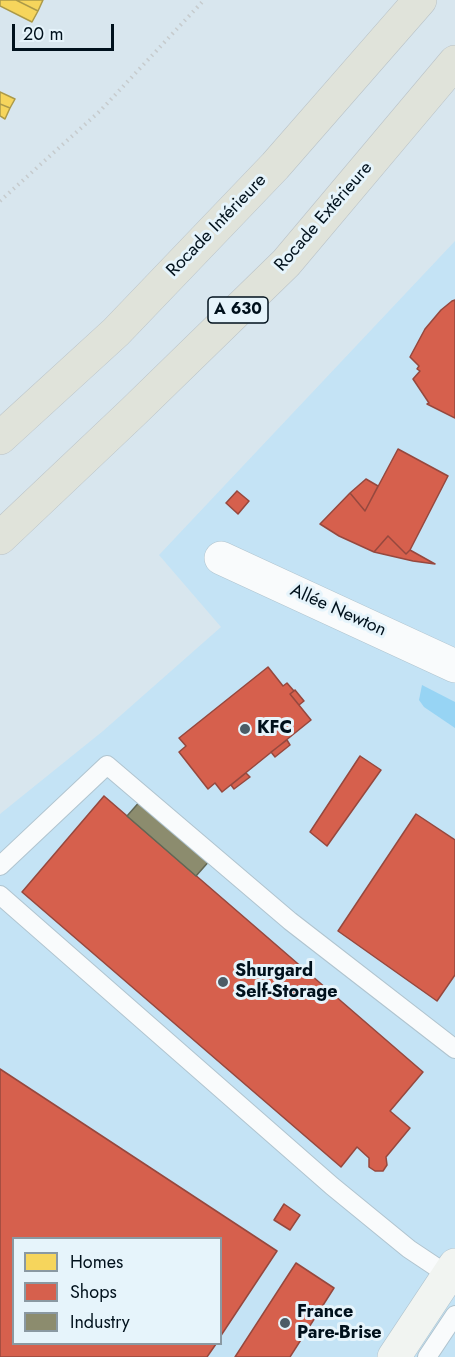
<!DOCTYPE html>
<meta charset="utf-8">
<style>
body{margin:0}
#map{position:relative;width:455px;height:1357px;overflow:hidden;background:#d8e6ee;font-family:Jost,sans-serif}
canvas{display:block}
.legend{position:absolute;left:12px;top:1237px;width:210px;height:108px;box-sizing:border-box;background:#e6f4fb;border:2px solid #8a99a2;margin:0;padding:8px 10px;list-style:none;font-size:18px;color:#00111c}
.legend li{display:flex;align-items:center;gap:12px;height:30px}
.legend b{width:30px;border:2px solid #8a99a2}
.scale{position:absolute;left:12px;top:24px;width:102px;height:27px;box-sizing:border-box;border:3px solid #00111c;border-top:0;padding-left:8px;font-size:18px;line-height:21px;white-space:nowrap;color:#00111c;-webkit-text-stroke:4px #e6f4fb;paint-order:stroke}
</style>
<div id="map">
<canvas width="455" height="1357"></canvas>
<ul class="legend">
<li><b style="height:16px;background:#f6d55c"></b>Homes</li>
<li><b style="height:16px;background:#d6604d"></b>Shops</li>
<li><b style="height:16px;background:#8c8c6e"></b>Industry</li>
</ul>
<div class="scale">20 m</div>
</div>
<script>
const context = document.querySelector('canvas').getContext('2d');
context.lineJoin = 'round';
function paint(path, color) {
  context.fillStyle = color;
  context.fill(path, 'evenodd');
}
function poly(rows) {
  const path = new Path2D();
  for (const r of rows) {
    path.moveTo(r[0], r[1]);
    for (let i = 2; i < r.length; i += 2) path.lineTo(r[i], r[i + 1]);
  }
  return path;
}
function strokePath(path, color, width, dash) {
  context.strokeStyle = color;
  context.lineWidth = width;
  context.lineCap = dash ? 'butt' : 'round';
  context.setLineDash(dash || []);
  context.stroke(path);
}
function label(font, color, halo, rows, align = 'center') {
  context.font = font + ' Jost,sans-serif';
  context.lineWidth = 6;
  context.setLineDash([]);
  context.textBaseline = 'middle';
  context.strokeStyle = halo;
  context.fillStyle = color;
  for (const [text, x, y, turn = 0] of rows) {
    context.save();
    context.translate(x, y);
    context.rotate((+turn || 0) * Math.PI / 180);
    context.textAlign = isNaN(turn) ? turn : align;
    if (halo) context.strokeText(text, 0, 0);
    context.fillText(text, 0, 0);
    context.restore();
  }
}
paint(poly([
 [455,241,455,1357,0,1357,0,814,103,731,221,627,159,555],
 [14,1238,220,1238,220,1344,14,1344]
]), '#c4e3f5');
paint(poly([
 [422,685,455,702,455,728,424,707,419,700]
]), '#97d4f4');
const homes = poly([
 [0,0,16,0,38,11,32,22,0,6,0,0],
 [16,0,43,0,38,11,16,0],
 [0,92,15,99,10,108,0,104,0,92],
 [0,104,10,108,5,119,0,116,0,104]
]);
paint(homes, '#f6d55c');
strokePath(homes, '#ac9a49', 1.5);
const shops = poly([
 [452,301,455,300,455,418,427,404,429,403,413,379,420,371,417,369,419,366,410,357,425,329,441,310,452,301],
 [398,449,448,476,410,550,406,554,388,536,374,552,339,536,320,524,350,493,365,511,398,449],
 [366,479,378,486,365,511,350,493,366,479],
 [237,491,249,501,238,514,226,503,237,491],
 [388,536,406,554,410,550,435,564,413,561,374,552,388,536],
 [268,667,283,686,287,683,294,691,290,694,311,720,222,792,215,783,208,789,179,752,186,746,179,738,268,667],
 [295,690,304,701,299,705,290,694,295,690],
 [287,740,290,745,275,757,271,752,287,740],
 [360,756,381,770,327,846,310,832,360,756],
 [246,773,250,777,234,789,231,785,246,773],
 [104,796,423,1072,390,1111,410,1128,386,1157,387,1165,383,1171,375,1171,369,1167,369,1158,357,1147,341,1167,22,892,104,796],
 [416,814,455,840,455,975,437,1001,338,931,416,814],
 [0,1069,277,1251,220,1337,220,1238,14,1238,14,1344,216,1344,207,1357,0,1357,0,1069],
 [284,1204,300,1215,290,1230,274,1220,284,1204],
 [296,1263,334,1288,290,1357,235,1357,296,1263]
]);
paint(shops, '#d6604d');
strokePath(shops, '#96483e', 1.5);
const industry = poly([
 [142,799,211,859,196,876,127,816,142,799]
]);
paint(industry, '#8c8c6e');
strokePath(industry, '#626755', 1.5);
const lane = poly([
 [0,866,107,765,290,921,455,1049],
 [0,895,332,1186,409,1249,448,1275],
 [427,1357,455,1315]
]);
const street = poly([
 [221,558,455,666]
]);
const secondary = poly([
 [394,1357,455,1265]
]);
const highway = poly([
 [0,438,116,332,275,166,420,0],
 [0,538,133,412,286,263,455,62]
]);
strokePath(lane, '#b0c4cf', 20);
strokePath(street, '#b0c4cf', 34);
strokePath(secondary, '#b0c4cf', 34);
strokePath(highway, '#b9c2c7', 34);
strokePath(poly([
 [0,201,101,110,204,0]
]), '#c6cbcd', 4, [1.5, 4.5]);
strokePath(lane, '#f9fbfc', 18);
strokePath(street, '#f9fbfc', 33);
strokePath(secondary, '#f1f4f1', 33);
strokePath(highway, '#e0e3da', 33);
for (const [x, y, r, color] of [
 [245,729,6,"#4c5c66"],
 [223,982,6,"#4c5c66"],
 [285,1323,6,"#4c5c66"]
]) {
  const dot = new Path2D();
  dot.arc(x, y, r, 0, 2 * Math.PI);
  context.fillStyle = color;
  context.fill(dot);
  strokePath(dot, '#e6f4fb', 2);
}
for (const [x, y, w] of [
 [238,310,60]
]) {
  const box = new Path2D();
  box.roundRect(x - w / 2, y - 13, w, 26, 4.5);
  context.fillStyle = '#e6f4fb';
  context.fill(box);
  strokePath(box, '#00111c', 1.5);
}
label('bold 16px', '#00111c', null, [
 ["A 630",238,310]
]);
label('18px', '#00111c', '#e6f4fb', [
 ["Rocade Extérieure",324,217,-49],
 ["Rocade Intérieure",217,226,-46],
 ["Allée Newton",338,611,24]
]);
label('bold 18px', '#00111c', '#e6f4fb', [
 ["KFC",257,729],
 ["Shurgard",235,972],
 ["Self-Storage",235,993],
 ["France",297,1313],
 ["Pare-Brise",297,1334]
], 'left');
</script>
